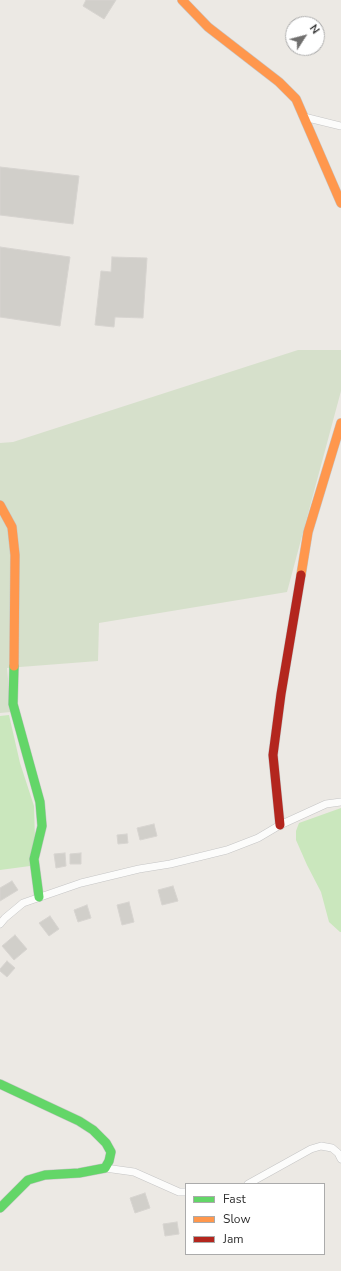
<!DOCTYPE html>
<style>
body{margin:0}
#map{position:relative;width:341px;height:1271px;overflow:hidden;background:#ece9e4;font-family:"Nunito Sans",sans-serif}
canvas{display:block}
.legend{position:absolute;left:185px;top:1183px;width:140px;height:72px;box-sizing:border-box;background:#fff;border:1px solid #ababab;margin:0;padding:5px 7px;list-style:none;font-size:12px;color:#2e2e2e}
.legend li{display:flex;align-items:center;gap:8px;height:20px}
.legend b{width:20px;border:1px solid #ababab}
.north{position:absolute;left:285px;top:16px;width:40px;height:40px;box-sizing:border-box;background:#fff;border:1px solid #ababab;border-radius:50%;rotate:54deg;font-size:11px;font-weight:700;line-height:16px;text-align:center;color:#2e2e2e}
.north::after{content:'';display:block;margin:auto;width:14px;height:18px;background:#706f6e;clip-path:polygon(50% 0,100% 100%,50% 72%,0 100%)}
</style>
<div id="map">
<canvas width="341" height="1271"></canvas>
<ul class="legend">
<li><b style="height:5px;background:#63d668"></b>Fast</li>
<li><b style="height:5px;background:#ff974d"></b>Slow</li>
<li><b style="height:5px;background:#b3261e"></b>Jam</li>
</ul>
<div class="north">N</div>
</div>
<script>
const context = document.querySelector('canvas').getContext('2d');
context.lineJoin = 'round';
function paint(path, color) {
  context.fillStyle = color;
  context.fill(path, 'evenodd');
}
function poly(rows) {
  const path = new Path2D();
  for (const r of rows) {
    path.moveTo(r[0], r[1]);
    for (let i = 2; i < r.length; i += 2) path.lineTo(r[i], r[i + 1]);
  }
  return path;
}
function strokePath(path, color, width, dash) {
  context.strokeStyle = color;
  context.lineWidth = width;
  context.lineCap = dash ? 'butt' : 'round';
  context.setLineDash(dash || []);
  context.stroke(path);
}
paint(poly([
 [9,715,20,763,34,806,35,840,30,866,0,870,0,716],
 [341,808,341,932,340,932,329,922,321,892,307,865,296,840,296,831,299,823]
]), '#cae7bd');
paint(poly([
 [298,350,341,350,341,391,287,592,99,623,98,661,7,668,11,712,0,713,0,443,13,442]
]), '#d6e0cb');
const building = poly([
 [86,0,116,0,104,19,83,6,86,0],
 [0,167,79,176,73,224,0,215,0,167],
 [0,247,70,257,60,326,0,317,0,247],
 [112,257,147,258,143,318,115,317,114,327,95,325,101,271,111,272,112,257],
 [154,824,157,836,140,840,137,828,154,824],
 [127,834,128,843,118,844,117,835,127,834],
 [65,853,66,866,56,868,54,854,65,853],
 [81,853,81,864,70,864,70,854,81,853],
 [12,881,18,890,0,901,0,888,12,881],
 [173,886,178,901,162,905,158,890,173,886],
 [129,902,134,922,122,925,117,905,129,902],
 [87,905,91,918,78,922,74,910,87,905],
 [50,916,59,929,49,936,39,923,50,916],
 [15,935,27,949,14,960,2,946,15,935],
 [7,961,15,968,7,977,0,971,0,969,7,961],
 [145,1193,150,1208,135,1213,130,1198,145,1193],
 [177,1222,179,1234,165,1236,163,1224,177,1222]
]);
paint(building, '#d1cfca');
strokePath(building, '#d7d4d0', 1);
const street = poly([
 [304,117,341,126],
 [0,924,5,918,23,903,81,883,139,869,170,864,227,850,258,838,280,825,326,804,341,802],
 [105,1168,134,1172,179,1192,186,1192],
 [248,1184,311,1149,321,1146,332,1148,338,1153,341,1159]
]);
const fast = poly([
 [14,666,13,704,40,802,42,826,34,859,39,897],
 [0,1084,79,1121,93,1130,106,1143,111,1152,109,1161,105,1168,79,1173,45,1175,28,1180,0,1208]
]);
const slow = poly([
 [182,0,208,27,279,82,296,99,341,203],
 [0,505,12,527,15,555,14,666],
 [301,575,308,532,341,423]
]);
const jam = poly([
 [280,825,273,755,281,694,301,575]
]);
strokePath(street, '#c5c5c5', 8);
strokePath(fast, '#c5c5c5', 10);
strokePath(slow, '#c5c5c5', 10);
strokePath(jam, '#c5c5c5', 10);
strokePath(street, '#fcfcfb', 7);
strokePath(fast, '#63d668', 9);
strokePath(slow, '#ff974d', 9);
strokePath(jam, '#b3261e', 9);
</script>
